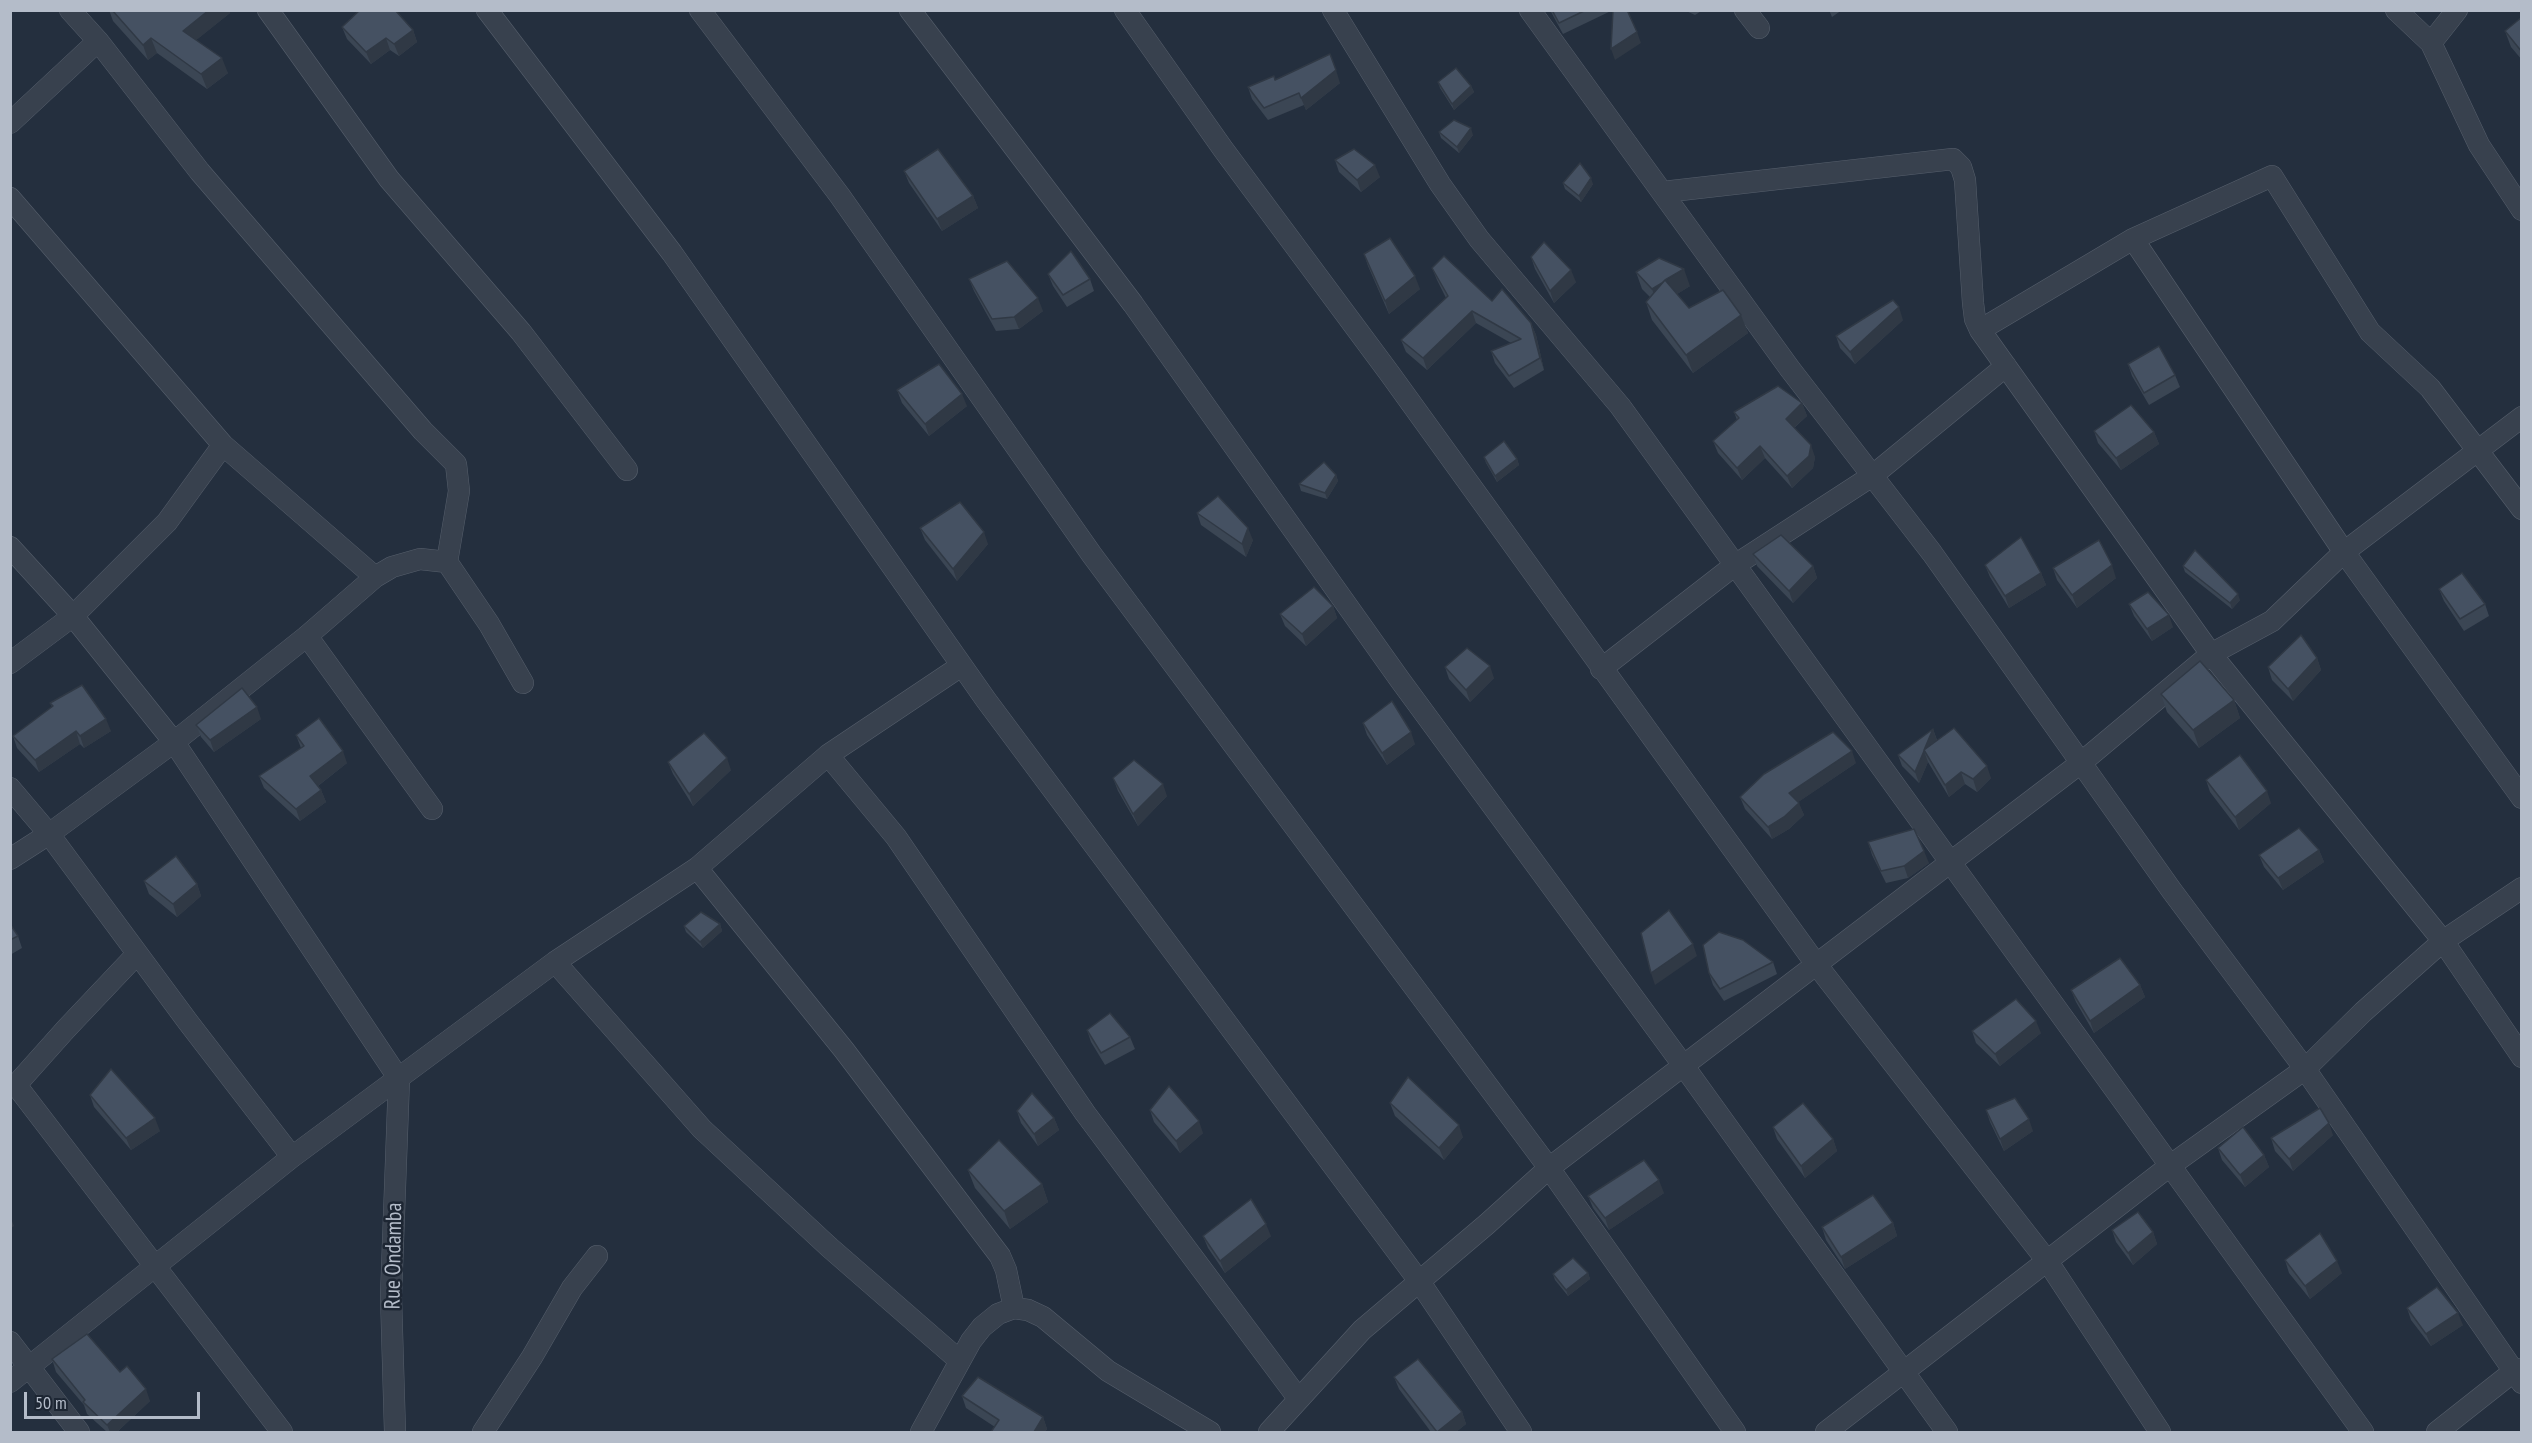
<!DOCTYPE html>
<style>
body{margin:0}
#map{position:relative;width:2532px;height:1443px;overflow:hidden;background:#242f3e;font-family:"PT Sans Narrow",sans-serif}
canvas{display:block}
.frame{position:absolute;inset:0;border:12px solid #b4bcc9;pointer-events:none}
.scale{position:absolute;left:24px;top:1392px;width:176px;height:27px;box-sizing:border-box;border:3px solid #b4bcc9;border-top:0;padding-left:8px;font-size:18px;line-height:21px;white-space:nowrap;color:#b4bcc9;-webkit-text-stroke:4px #1d2633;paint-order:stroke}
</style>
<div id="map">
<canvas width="2532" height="1443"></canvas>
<div class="frame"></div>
<div class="scale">50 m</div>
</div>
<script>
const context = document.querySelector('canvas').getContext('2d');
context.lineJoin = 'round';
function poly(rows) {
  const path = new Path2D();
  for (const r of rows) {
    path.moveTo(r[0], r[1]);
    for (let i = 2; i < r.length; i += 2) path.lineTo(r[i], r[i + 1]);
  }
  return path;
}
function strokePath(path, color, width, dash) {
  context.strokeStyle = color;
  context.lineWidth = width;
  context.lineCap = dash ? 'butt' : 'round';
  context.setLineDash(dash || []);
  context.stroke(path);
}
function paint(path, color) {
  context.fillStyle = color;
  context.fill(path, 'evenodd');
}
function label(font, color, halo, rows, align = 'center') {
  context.font = font + ' "PT Sans Narrow",sans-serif';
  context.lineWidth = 5;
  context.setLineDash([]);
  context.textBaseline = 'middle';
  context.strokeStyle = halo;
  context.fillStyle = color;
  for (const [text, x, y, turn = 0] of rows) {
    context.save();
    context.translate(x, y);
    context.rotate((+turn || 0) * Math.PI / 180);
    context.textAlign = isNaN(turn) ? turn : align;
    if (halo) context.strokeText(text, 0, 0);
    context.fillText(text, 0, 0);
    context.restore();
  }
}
const minor = poly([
 [268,10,389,179,521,332,627,470],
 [487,10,672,253,986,700,1419,1281,1521,1432],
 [700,10,840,196,1092,555,1549,1168,1735,1432],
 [910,10,1133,304,1400,680,1683,1065,1947,1432],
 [1125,10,1223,149,1390,374,1816,964,2048,1262,2160,1432],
 [1333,10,1440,184,1479,239,1620,406,2363,1432],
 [1530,10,1790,369,1932,553,2172,891,2305,1069,2522,1383],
 [1745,10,1759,28],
 [2396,10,2431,43,2479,145,2522,210],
 [2431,43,2457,10],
 [10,123,98,41],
 [1663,192,1953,159,1961,167,1965,180,1973,303,1975,319,1980,330,2211,654,2443,941,2522,1057],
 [10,198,223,445,375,577],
 [2133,239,2344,552,2522,798],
 [1980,330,2133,239,2272,176,2370,332,2430,388,2522,509],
 [10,547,73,616,174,742,399,1079,391,1296,395,1432],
 [447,562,489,624,523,683],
 [307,636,432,809],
 [10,663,73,616,167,522,223,445],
 [1601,669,1735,565,1872,476,2006,366],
 [828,755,896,837,1085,1113,1298,1398],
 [10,788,49,834,188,1022,292,1157],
 [10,859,49,834,174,742,307,636,375,577,392,567,420,559,447,562,459,491,456,464,423,431,200,172,98,41,70,10],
 [697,868,844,1050,1000,1256,1006,1270,1014,1308],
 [555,962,702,1129,829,1247,960,1361],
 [16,1085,282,1432],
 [10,1087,16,1085,66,1029,137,954],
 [10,1342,79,1432],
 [10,1382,292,1157,555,962,697,868,828,755,961,666],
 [483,1432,532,1357,572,1288,597,1256],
 [921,1432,971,1341,982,1327,998,1314,1014,1308,1028,1310,1043,1317,1108,1371,1210,1432],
 [1269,1432,1362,1330,1487,1224,1549,1168,2082,762,2211,654,2272,621,2344,552,2522,417],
 [1826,1432,2171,1165,2305,1069,2363,1012,2443,941,2522,888],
 [2437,1432,2513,1372,2522,1369]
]);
strokePath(minor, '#565f6c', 22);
strokePath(minor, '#38414e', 21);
paint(poly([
 [109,10,229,10,230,13,196,40,228,73,207,89,157,53,148,60,113,21],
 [1550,10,1613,10,1563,34],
 [1684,10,1703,10,1695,15],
 [1829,10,1842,10,1832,17],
 [2522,17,2522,60,2511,47,2505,31],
 [342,27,413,30,417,42,399,56,390,50,371,64,347,39],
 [1275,80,1340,83,1306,110,1304,105,1268,120,1252,99,1248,87],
 [1438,82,1471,86,1474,92,1454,110,1440,88],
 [1439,132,1473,135,1459,153,1441,138],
 [1335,160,1380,177,1361,192,1339,172],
 [904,171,973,196,978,208,942,231,909,183],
 [1563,183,1593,184,1581,202,1565,189],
 [1364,254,1420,289,1389,314,1368,266],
 [1531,257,1576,282,1554,303,1535,269],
 [1432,268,1531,323,1536,335,1544,370,1514,388,1495,363,1491,351,1511,343,1476,323,1427,370,1406,352,1401,340,1446,298,1437,280],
 [1636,272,1690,286,1677,294,1689,308,1741,315,1748,333,1693,373,1652,320,1646,302,1650,297,1642,289],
 [1048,274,1090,279,1094,291,1067,307,1053,286],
 [969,279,1043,311,1019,329,996,331,974,291],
 [1903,320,1855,364,1840,348,1836,336],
 [2128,364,2175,375,2180,387,2149,405,2132,376],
 [897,390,967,406,929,436,902,403],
 [1802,403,1807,416,1794,428,1815,457,1813,468,1792,488,1765,458,1742,480,1718,453,1713,441,1737,420,1734,412],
 [2094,431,2154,432,2159,444,2121,470,2098,443],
 [1484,457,1517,459,1519,465,1497,482,1486,463],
 [1336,475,1338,481,1327,499,1301,491,1299,484],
 [1197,513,1253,540,1246,557,1201,525],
 [920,528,988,544,957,581,925,540],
 [1753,554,1813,566,1817,578,1793,603,1757,566],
 [1985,565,2041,573,2046,585,2009,608,1990,577],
 [2183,566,2240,600,2232,609,2185,572],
 [2053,568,2116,578,2077,608,2057,580],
 [2439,589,2485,604,2489,616,2464,631,2444,601],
 [2129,604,2173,627,2152,641,2134,616],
 [1333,606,1337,618,1306,646,1285,626,1280,614],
 [2317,658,2321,670,2293,701,2272,680,2268,667],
 [1445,667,1494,678,1470,702,1449,679],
 [2161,694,2234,700,2240,718,2199,748,2167,712],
 [50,703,111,731,84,748,80,744,39,772,17,748,13,736,52,707],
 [261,719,214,752,201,737,196,725],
 [1363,723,1415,744,1387,765,1367,735],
 [1933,729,1937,740,1991,778,1977,792,1965,784,1949,797,1928,762,1919,783,1902,766,1898,755],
 [296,735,347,763,318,786,321,790,326,802,300,821,264,788,259,776,301,748],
 [668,762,731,770,693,806,673,774],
 [1856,763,1798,802,1804,815,1789,829,1772,839,1745,809,1740,797],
 [1113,778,1167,796,1138,826,1118,791],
 [2206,780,2271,803,2239,830,2210,792],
 [1868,842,1929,863,1908,878,1886,883,1872,855],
 [2319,850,2324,862,2283,890,2264,867,2259,855],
 [144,881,197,884,201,896,177,917,149,894],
 [10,924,18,936,22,948,10,955],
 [720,924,722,931,703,948,686,932,684,926],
 [1773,962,1777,974,1724,1001,1713,985,1709,973],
 [2140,985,2145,997,2094,1033,2076,1002,2071,990],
 [1087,1030,1130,1037,1135,1049,1105,1065,1091,1042],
 [1972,1031,2041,1033,2000,1066,1976,1043],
 [90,1095,160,1131,131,1150,94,1107],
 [1390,1103,1463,1137,1444,1160,1395,1116],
 [1150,1110,1203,1133,1180,1153,1154,1122],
 [1986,1110,2033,1131,2004,1151,1990,1122],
 [1017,1111,1054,1118,1059,1130,1038,1146,1021,1123],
 [1773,1127,1833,1139,1837,1151,1805,1178,1777,1139],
 [2333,1135,2293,1171,2275,1151,2271,1138],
 [2218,1148,2264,1155,2269,1167,2245,1187,2222,1160],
 [968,1170,1042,1184,1048,1202,1010,1229,975,1188],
 [1664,1193,1609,1230,1593,1208,1588,1196],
 [1893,1223,1897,1236,1845,1269,1826,1240,1822,1227],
 [2112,1230,2153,1232,2157,1244,2133,1265,2116,1242],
 [1203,1236,1271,1236,1225,1273,1208,1248],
 [2285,1260,2342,1273,2310,1299,2289,1273],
 [1588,1273,1590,1279,1568,1296,1555,1280,1553,1274],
 [2407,1308,2463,1325,2431,1346,2411,1320],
 [52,1359,120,1372,150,1401,117,1432,107,1432,87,1414,84,1405,56,1372],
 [1394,1377,1462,1412,1466,1424,1456,1432,1431,1432,1399,1389],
 [962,1396,1043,1417,1047,1429,1045,1432,991,1432,995,1427,966,1408]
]), '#3b4654');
paint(poly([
 [209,10,229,10,230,13,189,46,183,31],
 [413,30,417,42,399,56,394,44],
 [1637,32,1641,43,1615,60,1611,49],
 [151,38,157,53,148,60,143,45],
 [386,38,390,50,371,64,366,52],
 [222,58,228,73,207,89,201,74],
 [1336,70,1340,83,1306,110,1301,98],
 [1471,86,1474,92,1454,110,1452,104],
 [1471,128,1473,135,1459,153,1457,147],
 [1375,165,1380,177,1361,192,1357,180],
 [1591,178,1593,184,1581,202,1579,196],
 [973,196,978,208,942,231,937,219],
 [1684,269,1690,286,1658,306,1652,289],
 [1571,270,1576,282,1554,303,1550,291],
 [1415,276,1420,289,1389,314,1385,301],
 [1038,298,1043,311,1019,329,1014,317],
 [1899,307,1903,320,1855,364,1850,352],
 [1472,311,1476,323,1427,370,1423,358],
 [1741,315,1748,333,1693,373,1686,355],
 [1531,323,1536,335,1544,370,1540,358],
 [962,394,967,406,929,436,925,424],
 [1802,403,1807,416,1790,431,1786,419],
 [2154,432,2159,444,2121,470,2116,458],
 [1811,445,1815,457,1813,468,1792,488,1787,476],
 [1760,446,1765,458,1742,480,1737,468],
 [1517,459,1519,465,1497,482,1495,476],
 [1336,475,1338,481,1327,499,1325,493],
 [1248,528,1253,540,1246,557,1242,544],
 [984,532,988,544,957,581,953,569],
 [2112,565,2116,578,2077,608,2072,595],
 [1813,566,1817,578,1793,603,1789,591],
 [2041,573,2046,585,2009,608,2005,596],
 [2238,594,2240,600,2232,609,2230,603],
 [1333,606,1337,618,1306,646,1302,634],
 [2169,615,2173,627,2152,641,2147,629],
 [2317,658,2321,670,2293,701,2288,689],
 [1490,666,1494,678,1470,702,1466,690],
 [2234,700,2240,718,2199,748,2193,730],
 [257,707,261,719,214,752,210,740],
 [106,719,111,731,84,748,80,736],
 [1933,729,1937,741,1924,751],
 [76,731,80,744,39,772,35,760],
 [1411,732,1415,744,1387,765,1382,753],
 [343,751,347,763,315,788,310,776],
 [1852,751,1856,763,1794,805,1789,793],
 [1924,751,1928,762,1919,783,1915,772],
 [727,758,731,770,693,806,689,794],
 [1987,766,1991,778,1977,792,1973,779],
 [1961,772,1965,784,1949,797,1945,785],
 [1163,784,1167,796,1138,826,1133,814],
 [321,790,326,802,300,821,296,809],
 [2267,791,2271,803,2239,830,2235,817],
 [1799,803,1804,815,1789,829,1772,839,1768,827],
 [2319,850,2324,862,2283,890,2278,878],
 [1924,851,1929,863,1908,878,1904,866],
 [197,884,201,896,177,917,173,904],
 [720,924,722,931,703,948,700,942],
 [1693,944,1697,956,1655,985,1651,973],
 [2140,985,2145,997,2094,1033,2090,1021],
 [2036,1021,2041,1033,2000,1066,1995,1054],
 [155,1118,160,1131,131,1150,126,1138],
 [1054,1118,1059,1130,1038,1146,1034,1134],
 [2029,1119,2033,1131,2004,1151,2000,1139],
 [1199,1121,1203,1133,1180,1153,1176,1141],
 [2329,1123,2333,1135,2293,1171,2289,1159],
 [1459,1125,1463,1137,1444,1160,1439,1148],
 [1833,1139,1837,1151,1805,1178,1801,1166],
 [2264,1155,2269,1167,2245,1187,2240,1175],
 [1659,1180,1664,1193,1609,1230,1605,1218],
 [1042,1184,1048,1202,1010,1229,1004,1211],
 [10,1216,14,1226,10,1229],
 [1893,1223,1897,1236,1845,1269,1841,1257],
 [1266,1224,1271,1236,1225,1273,1220,1261],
 [2153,1232,2157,1244,2133,1265,2128,1253],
 [2337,1261,2342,1273,2310,1299,2305,1286],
 [1588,1273,1590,1279,1568,1296,1566,1290],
 [2458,1313,2463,1325,2431,1346,2426,1334],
 [146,1389,150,1401,117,1432,110,1432,107,1425],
 [1462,1412,1466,1424,1456,1432,1437,1432],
 [1043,1417,1047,1429,1045,1432,1034,1432]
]), '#303945');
const building = poly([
 [112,10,209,10,183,31,222,58,201,74,151,38,143,45,112,10],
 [360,10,395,10,413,30,394,44,386,38,366,52,342,27,360,10],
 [1552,10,1586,10,1559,23,1552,10],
 [1613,10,1627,10,1637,32,1611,49,1613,10],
 [2522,17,2522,52,2505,31,2522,17],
 [1330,54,1336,70,1301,98,1299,93,1264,108,1248,87,1274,76,1275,80,1330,54],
 [1456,68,1471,86,1452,104,1438,82,1456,68],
 [1454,120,1471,128,1457,147,1439,132,1454,120],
 [938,149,973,196,937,219,904,171,938,149],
 [1354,149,1375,165,1357,180,1335,160,1354,149],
 [1580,163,1591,178,1579,196,1563,183,1580,163],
 [1390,238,1415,276,1385,301,1364,254,1390,238],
 [1544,242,1571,270,1550,291,1531,257,1544,242],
 [1071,251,1090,279,1063,295,1048,274,1071,251],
 [1444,256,1492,301,1502,289,1531,323,1540,358,1509,376,1491,351,1521,339,1472,311,1423,358,1401,340,1448,296,1432,268,1444,256],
 [1659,258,1684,269,1665,280,1662,283,1652,289,1636,272,1659,258],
 [1007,261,1038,298,1014,317,992,319,969,279,1007,261],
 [1665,280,1689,308,1723,290,1741,315,1686,355,1646,302,1665,280],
 [1893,300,1899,307,1850,352,1836,336,1893,300],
 [2159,346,2175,375,2144,393,2128,364,2159,346],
 [939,364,962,394,925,424,897,390,939,364],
 [1778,386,1802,403,1786,419,1811,445,1809,456,1787,476,1760,446,1737,468,1713,441,1739,418,1734,412,1778,386],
 [2131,405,2154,432,2116,458,2094,431,2131,405],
 [1504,441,1517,459,1495,476,1484,457,1504,441],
 [1324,462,1336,475,1325,493,1299,484,1324,462],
 [1218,496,1248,528,1242,544,1197,513,1218,496],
 [960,502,984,532,953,569,920,528,960,502],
 [1781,535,1813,566,1789,591,1753,554,1781,535],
 [2021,537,2041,573,2005,596,1985,565,2021,537],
 [2099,540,2112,565,2072,595,2053,568,2099,540],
 [2195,550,2238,594,2230,603,2183,566,2195,550],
 [2462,573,2485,604,2460,619,2439,589,2462,573],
 [1314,587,1333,606,1302,634,1280,614,1314,587],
 [2148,592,2169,615,2147,629,2129,604,2148,592],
 [2301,635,2317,658,2288,689,2268,667,2301,635],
 [1467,648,1490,666,1466,690,1445,667,1467,648],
 [2200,661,2234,700,2193,730,2161,694,2200,661],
 [82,685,106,719,80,736,76,731,35,760,13,736,53,706,50,703,82,685],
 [242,688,257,707,210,740,196,725,242,688],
 [1392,701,1411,732,1382,753,1363,723,1392,701],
 [319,718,343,751,310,776,321,790,296,809,259,776,304,746,296,735,319,718],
 [1954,728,1987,766,1973,779,1961,772,1945,785,1924,750,1954,728],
 [1933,729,1924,750,1924,751,1915,772,1898,755,1933,729],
 [1833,732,1852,751,1789,793,1799,803,1784,817,1768,827,1740,797,1764,774,1833,732],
 [704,733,727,758,689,794,668,762,704,733],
 [2240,755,2267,791,2235,817,2206,780,2240,755],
 [1134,760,1163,784,1133,814,1113,778,1134,760],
 [2299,828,2319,850,2278,878,2259,855,2299,828],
 [1914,829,1924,851,1904,866,1881,871,1868,842,1914,829],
 [176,856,197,884,173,904,144,881,176,856],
 [1669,910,1693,944,1651,973,1641,933,1669,910],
 [701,912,720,924,700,942,684,926,701,912],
 [10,924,18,936,10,940,10,924],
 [1719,932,1743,940,1773,962,1720,989,1709,973,1703,945,1719,932],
 [2120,958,2140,985,2090,1021,2071,990,2120,958],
 [2016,999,2036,1021,1995,1054,1972,1031,2016,999],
 [1110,1013,1130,1037,1101,1053,1087,1030,1110,1013],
 [111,1069,155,1118,126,1138,90,1095,111,1069],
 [1408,1077,1459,1125,1439,1148,1390,1103,1408,1077],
 [1169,1086,1199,1121,1176,1141,1150,1110,1169,1086],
 [1032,1093,1054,1118,1034,1134,1017,1111,1032,1093],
 [2015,1098,2029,1119,2000,1139,1986,1110,2015,1098],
 [1803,1103,1833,1139,1801,1166,1773,1127,1803,1103],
 [2320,1108,2329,1123,2289,1159,2271,1138,2320,1108],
 [2243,1127,2264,1155,2240,1175,2218,1148,2243,1127],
 [999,1140,1042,1184,1004,1211,968,1170,999,1140],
 [1644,1160,1659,1180,1605,1218,1588,1196,1644,1160],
 [1873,1195,1893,1223,1841,1257,1822,1227,1873,1195],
 [1251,1199,1266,1224,1220,1261,1203,1236,1251,1199],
 [2138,1212,2153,1232,2128,1253,2112,1230,2138,1212],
 [2320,1233,2337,1261,2305,1286,2285,1260,2320,1233],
 [1573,1258,1588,1273,1566,1290,1553,1274,1573,1258],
 [2437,1287,2458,1313,2426,1334,2407,1308,2437,1287],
 [87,1334,120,1372,127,1366,146,1389,107,1425,83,1402,85,1400,52,1359,87,1334],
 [1418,1359,1462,1412,1437,1432,1394,1377,1418,1359],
 [978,1377,1043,1417,1034,1432,991,1432,999,1420,962,1396,978,1377]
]);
paint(building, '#455162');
strokePath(building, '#303945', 1.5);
label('22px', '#b4bcc9', '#1d2633', [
 ["Rue Ondamba",394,1256,-89]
]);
</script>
